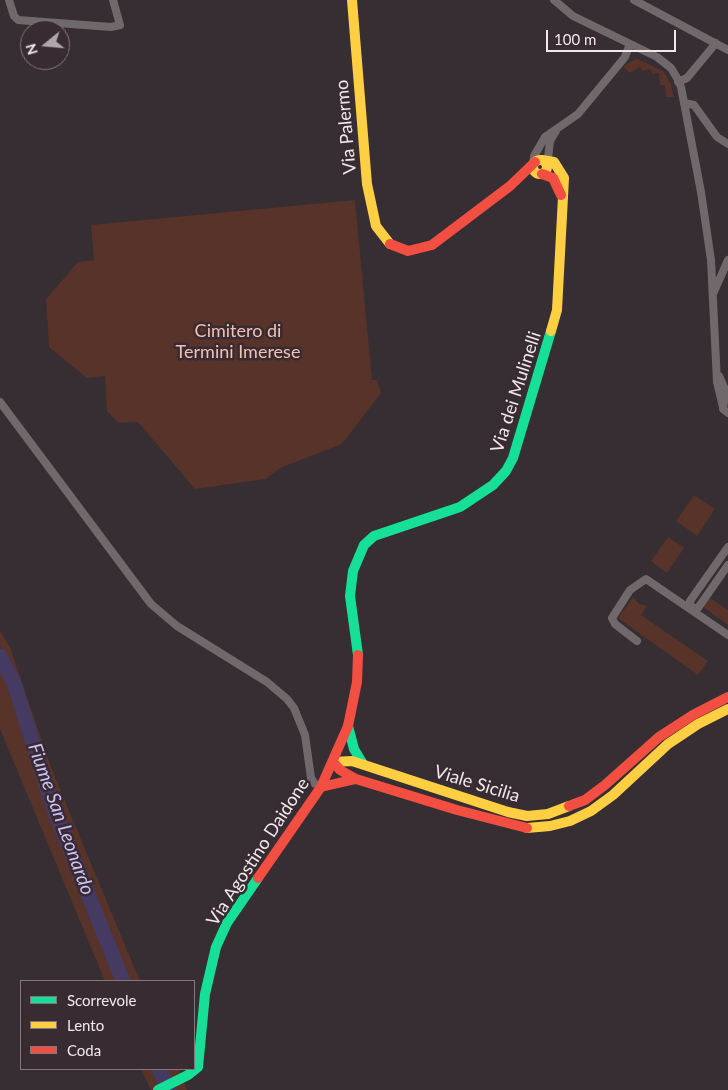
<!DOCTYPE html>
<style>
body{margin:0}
#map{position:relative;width:728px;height:1090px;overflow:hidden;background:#362e32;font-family:Lato,sans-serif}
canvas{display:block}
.legend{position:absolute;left:20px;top:980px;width:175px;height:90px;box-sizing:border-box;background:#392b32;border:1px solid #83777c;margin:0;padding:6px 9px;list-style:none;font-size:15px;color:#f1e8ec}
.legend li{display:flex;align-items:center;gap:10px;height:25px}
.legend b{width:25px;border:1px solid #83777c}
.north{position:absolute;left:20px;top:20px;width:50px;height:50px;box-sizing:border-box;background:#392b32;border:1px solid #83777c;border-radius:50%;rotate:253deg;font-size:14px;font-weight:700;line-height:20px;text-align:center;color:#f1e8ec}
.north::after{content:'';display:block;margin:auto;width:18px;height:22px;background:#b0a7ab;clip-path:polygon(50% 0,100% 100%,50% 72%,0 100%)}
.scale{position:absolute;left:546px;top:30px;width:130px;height:22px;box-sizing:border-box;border:2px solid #f1e8ec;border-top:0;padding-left:6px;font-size:15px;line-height:18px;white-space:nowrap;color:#f1e8ec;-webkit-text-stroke:4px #392b32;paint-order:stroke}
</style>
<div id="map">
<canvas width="728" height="1090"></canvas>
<ul class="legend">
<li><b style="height:6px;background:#16e098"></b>Scorrevole</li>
<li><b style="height:6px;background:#ffcf43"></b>Lento</li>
<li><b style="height:6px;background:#f24e42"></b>Coda</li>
</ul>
<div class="north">N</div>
<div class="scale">100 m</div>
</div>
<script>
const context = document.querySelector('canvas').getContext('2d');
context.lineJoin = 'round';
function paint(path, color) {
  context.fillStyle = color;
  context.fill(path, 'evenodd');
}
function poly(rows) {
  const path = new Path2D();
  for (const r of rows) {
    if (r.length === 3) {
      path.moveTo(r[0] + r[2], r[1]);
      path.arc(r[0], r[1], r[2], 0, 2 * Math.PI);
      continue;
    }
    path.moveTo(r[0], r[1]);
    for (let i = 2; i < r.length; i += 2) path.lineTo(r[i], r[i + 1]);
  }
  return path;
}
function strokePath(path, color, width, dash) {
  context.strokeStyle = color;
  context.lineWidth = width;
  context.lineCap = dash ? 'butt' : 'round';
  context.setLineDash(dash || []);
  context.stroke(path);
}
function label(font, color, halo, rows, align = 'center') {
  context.font = font + ' Lato,sans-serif';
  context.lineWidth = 5;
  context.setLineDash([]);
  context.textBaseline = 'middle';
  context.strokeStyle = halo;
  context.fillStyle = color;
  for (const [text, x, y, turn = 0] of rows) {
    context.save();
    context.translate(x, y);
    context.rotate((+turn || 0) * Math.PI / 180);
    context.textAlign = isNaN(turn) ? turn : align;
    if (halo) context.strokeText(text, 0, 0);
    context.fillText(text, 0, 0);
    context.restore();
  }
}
paint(poly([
 [638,59,664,72,671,84,674,97,666,97,665,85,660,85,659,73,652,74,651,69,642,71,640,67,630,73,623,67,631,61],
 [355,200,372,380,377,380,381,393,342,444,280,468,266,479,195,489,138,422,118,423,107,411,105,376,87,378,49,347,46,299,78,262,94,260,91,225],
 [694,495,715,509,697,536,676,521],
 [668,537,684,548,667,573,651,561],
 [633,597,639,604,647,606,641,615,708,661,698,675,618,618],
 [710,598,728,610,728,625,703,607],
 [0,631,10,647,50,765,140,981,105,981,0,729,0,663,7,677,14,682,15,673,0,646],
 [141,1069,179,1069,187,1090,151,1090]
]), '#573329');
strokePath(poly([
 [0,656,14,683,54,810,123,981],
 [159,1069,169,1090]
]), '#453a62', 15);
strokePath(poly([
 [9,0,14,16,18,20,111,27,120,25,113,0],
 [554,0,573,16,657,57,671,68,677,78,681,87,701,192,711,260,717,382,723,407],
 [634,0,728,50],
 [678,82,687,78,716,43],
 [684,103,694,105,717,137,728,144],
 [533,166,534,156,545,137,578,114,625,57,630,44],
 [547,167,550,141,556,131],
 [713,294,728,260],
 [719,376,728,396],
 [0,402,151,604,177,626,267,682,287,699,294,708,305,735,311,778,315,784,321,787],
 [724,402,723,409,728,413],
 [728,547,690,601,691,608,698,608,728,565],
 [637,641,615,624,612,618,630,590,646,579,728,635]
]), '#6f696c', 8);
strokePath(poly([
 [358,655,350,596,353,571,364,545,374,536,460,507,493,485,506,471,513,458,551,331],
 [348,726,354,749,363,764],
 [158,1090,188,1075,198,1067,205,994,216,947,227,923,258,878]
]), '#16e098', 10);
strokePath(poly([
 [352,0,367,184,376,226,390,244],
 [540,167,7],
 [542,160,554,162,564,178,557,310,551,331],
 [333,762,352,761,508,812,527,816,548,814,569,806],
 [527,828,550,826,570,821,591,811,613,795,668,744,698,724,728,709]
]), '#ffcf43', 10);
strokePath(poly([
 [542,174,553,178,561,195],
 [390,244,408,251,432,245,510,186,535,162],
 [333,762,340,770,356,779,457,810,527,828],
 [321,787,356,779],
 [569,806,585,800,605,785,659,737,693,715,728,697],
 [258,878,321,787,348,726,357,682,358,655]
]), '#f24e42', 10);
label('18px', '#f1e8ec', '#392b32', [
 ["Via Palermo",346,127,-95],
 ["Via dei Mulinelli",516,392,-72],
 ["Viale Sicilia",477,784,17],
 ["Via Agostino Daidone",258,852,-57]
]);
label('18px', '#f4c1b2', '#392b32', [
 ["Cimitero di",238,331],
 ["Termini Imerese",238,352]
]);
label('italic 19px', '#cec2fd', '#392b32', [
 ["Fiume San Leonardo",61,819,70]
]);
</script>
